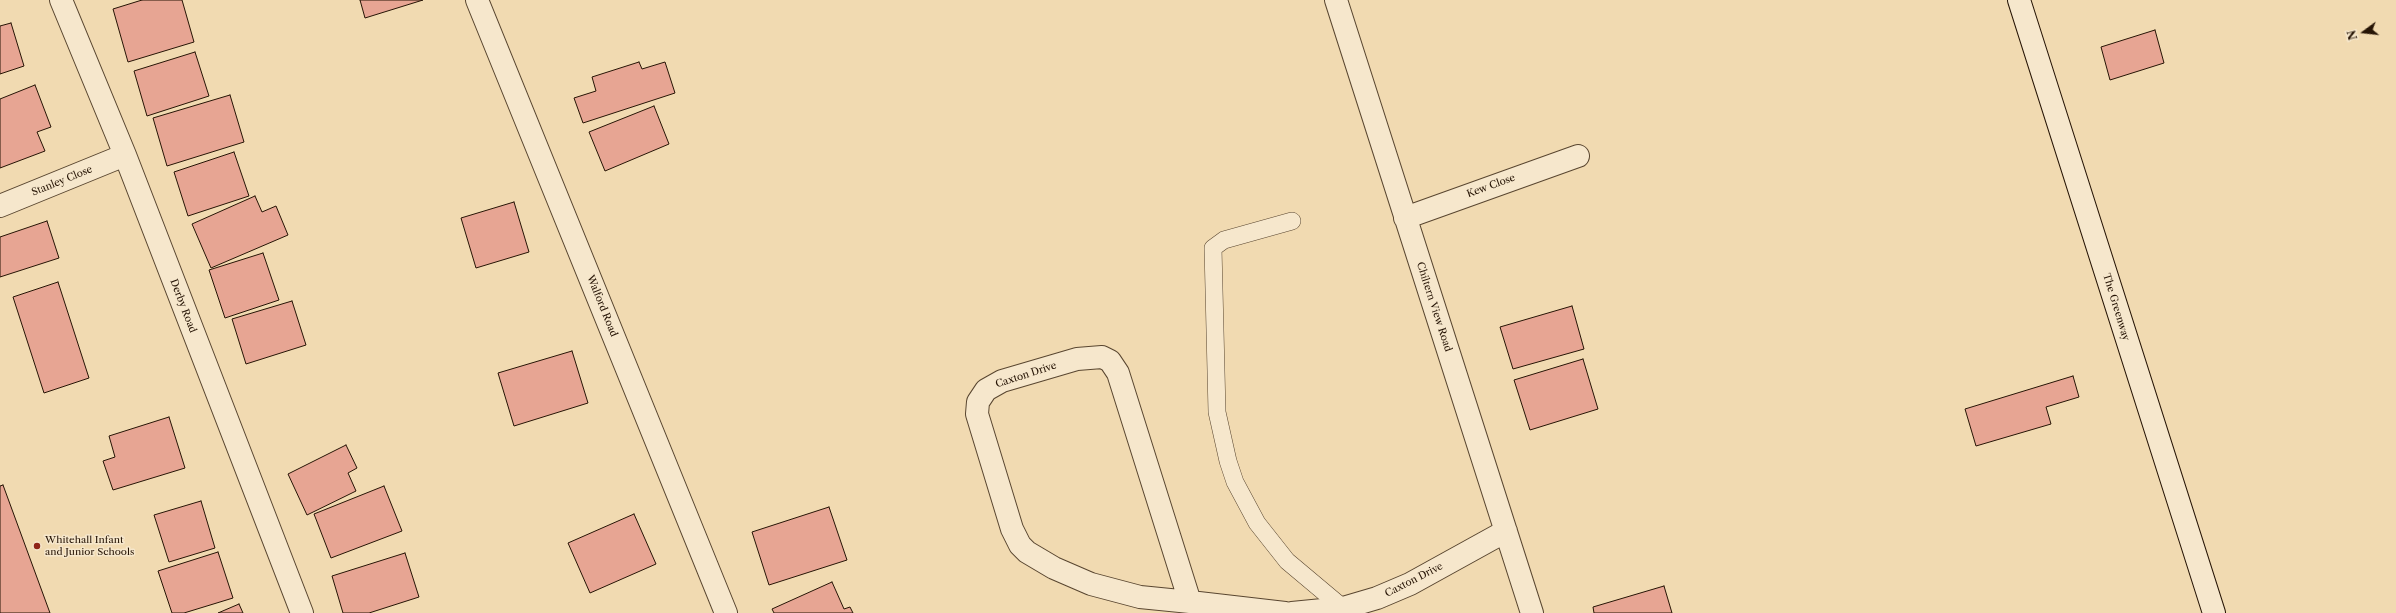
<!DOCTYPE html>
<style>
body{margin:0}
#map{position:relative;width:2396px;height:613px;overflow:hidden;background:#f1dab1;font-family:"Libre Caslon Text",serif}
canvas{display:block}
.north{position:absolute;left:2344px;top:12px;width:40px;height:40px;-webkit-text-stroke:3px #f6e7cc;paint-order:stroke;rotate:255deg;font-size:11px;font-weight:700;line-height:16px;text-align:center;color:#261405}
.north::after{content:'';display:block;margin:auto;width:14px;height:18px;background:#261405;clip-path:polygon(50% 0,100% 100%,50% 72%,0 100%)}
</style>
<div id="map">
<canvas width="2396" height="613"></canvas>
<div class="north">N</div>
</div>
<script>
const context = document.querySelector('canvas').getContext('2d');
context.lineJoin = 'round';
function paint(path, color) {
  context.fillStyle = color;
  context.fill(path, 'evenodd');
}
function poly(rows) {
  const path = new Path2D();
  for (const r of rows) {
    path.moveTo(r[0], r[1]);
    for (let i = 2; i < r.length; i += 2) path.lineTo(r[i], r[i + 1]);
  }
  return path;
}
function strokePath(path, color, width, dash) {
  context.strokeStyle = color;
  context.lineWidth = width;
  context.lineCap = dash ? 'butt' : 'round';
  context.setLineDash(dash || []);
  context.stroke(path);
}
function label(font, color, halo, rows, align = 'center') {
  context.font = font + ' "Libre Caslon Text",serif';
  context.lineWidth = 3;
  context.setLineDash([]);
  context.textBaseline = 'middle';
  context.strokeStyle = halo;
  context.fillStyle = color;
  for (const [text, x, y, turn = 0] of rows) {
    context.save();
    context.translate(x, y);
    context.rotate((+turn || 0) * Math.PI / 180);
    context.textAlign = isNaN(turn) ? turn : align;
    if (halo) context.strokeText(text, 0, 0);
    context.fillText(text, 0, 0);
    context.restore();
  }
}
const building = poly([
 [142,0,182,0,194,42,128,62,113,9,142,0],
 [360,0,423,0,365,18,360,0],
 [11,23,24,66,0,74,0,26,11,23],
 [2155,30,2164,63,2110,80,2101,47,2155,30],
 [195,52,209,96,147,116,134,71,195,52],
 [639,62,642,69,665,62,675,93,583,123,574,98,596,91,592,77,639,62],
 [35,85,51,127,37,132,45,151,0,168,0,99,35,85],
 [230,95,244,142,167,166,153,118,230,95],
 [654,106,669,144,605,171,589,132,654,106],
 [234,152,249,196,188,216,174,172,234,152],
 [255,196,262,212,276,206,288,235,211,268,192,224,255,196],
 [514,202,529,252,476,268,461,218,514,202],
 [47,221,59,258,0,277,0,237,47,221],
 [263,253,279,300,225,318,209,270,263,253],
 [58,282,89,378,44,393,13,297,58,282],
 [292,301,306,345,246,364,232,319,292,301],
 [1572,306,1584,349,1513,369,1500,327,1572,306],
 [572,351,588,403,514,426,498,373,572,351],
 [1583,359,1598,409,1530,430,1514,380,1583,359],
 [2073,376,2079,397,2046,407,2051,424,1976,446,1965,409,2073,376],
 [169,417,185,468,113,490,103,461,115,457,109,436,169,417],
 [346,445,357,468,348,473,356,491,307,515,288,474,346,445],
 [3,485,50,613,0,613,0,486,3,485],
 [384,486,402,531,331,558,314,514,384,486],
 [201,501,215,548,169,562,154,515,201,501],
 [829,507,847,560,769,585,752,532,829,507],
 [634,514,656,564,590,593,568,543,634,514],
 [218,552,233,598,184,613,172,613,158,571,218,552],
 [405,553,419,597,369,613,343,613,332,576,405,553],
 [832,582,844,609,850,607,853,613,774,613,772,609,832,582],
 [1664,586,1672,613,1594,613,1593,607,1664,586],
 [239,604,243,613,218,613,239,604]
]);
paint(building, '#e7a593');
strokePath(building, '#261405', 1);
const lane = poly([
 [1292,221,1224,240,1213,248,1217,412,1228,461,1235,482,1257,523,1287,561,1343,608]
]);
const street = poly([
 [61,0,125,155,302,613],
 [477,0,726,613],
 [1336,0,1532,613],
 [0,206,125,155],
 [1405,218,1578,156],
 [1190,602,1118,373,1110,361,1102,357,1077,359,1002,381,986,390,978,402,977,414,1012,529,1020,545,1027,552,1054,568,1091,584,1140,597,1190,602,1285,613],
 [1292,613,1343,608,1377,598,1410,584,1506,531]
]);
const secondary = poly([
 [2019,0,2214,613]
]);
strokePath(lane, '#594630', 18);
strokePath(street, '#594630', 24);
strokePath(secondary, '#261405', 24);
strokePath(lane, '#f6e7cc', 17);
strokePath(street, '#f6e7cc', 22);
strokePath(secondary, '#f6e7cc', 22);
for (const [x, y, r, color] of [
 [37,546,4,"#8f2418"]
]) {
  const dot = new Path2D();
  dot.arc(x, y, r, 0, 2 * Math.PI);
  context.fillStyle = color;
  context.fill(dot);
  strokePath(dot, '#f6e7cc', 1.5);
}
label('10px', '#261405', '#f6e7cc', [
 ["Stanley Close",62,181,-22],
 ["Kew Close",1491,186,-20],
 ["Derby Road",183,306,69],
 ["Walford Road",602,306,68],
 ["Chiltern View Road",1434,307,72],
 ["The Greenway",2116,307,73],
 ["Caxton Drive",1026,375,-18],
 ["Caxton Drive",1414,580,-27]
]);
label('10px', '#261405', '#f6e7cc', [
 ["Whitehall Infant",45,540],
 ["and Junior Schools",45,552]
], 'left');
</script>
